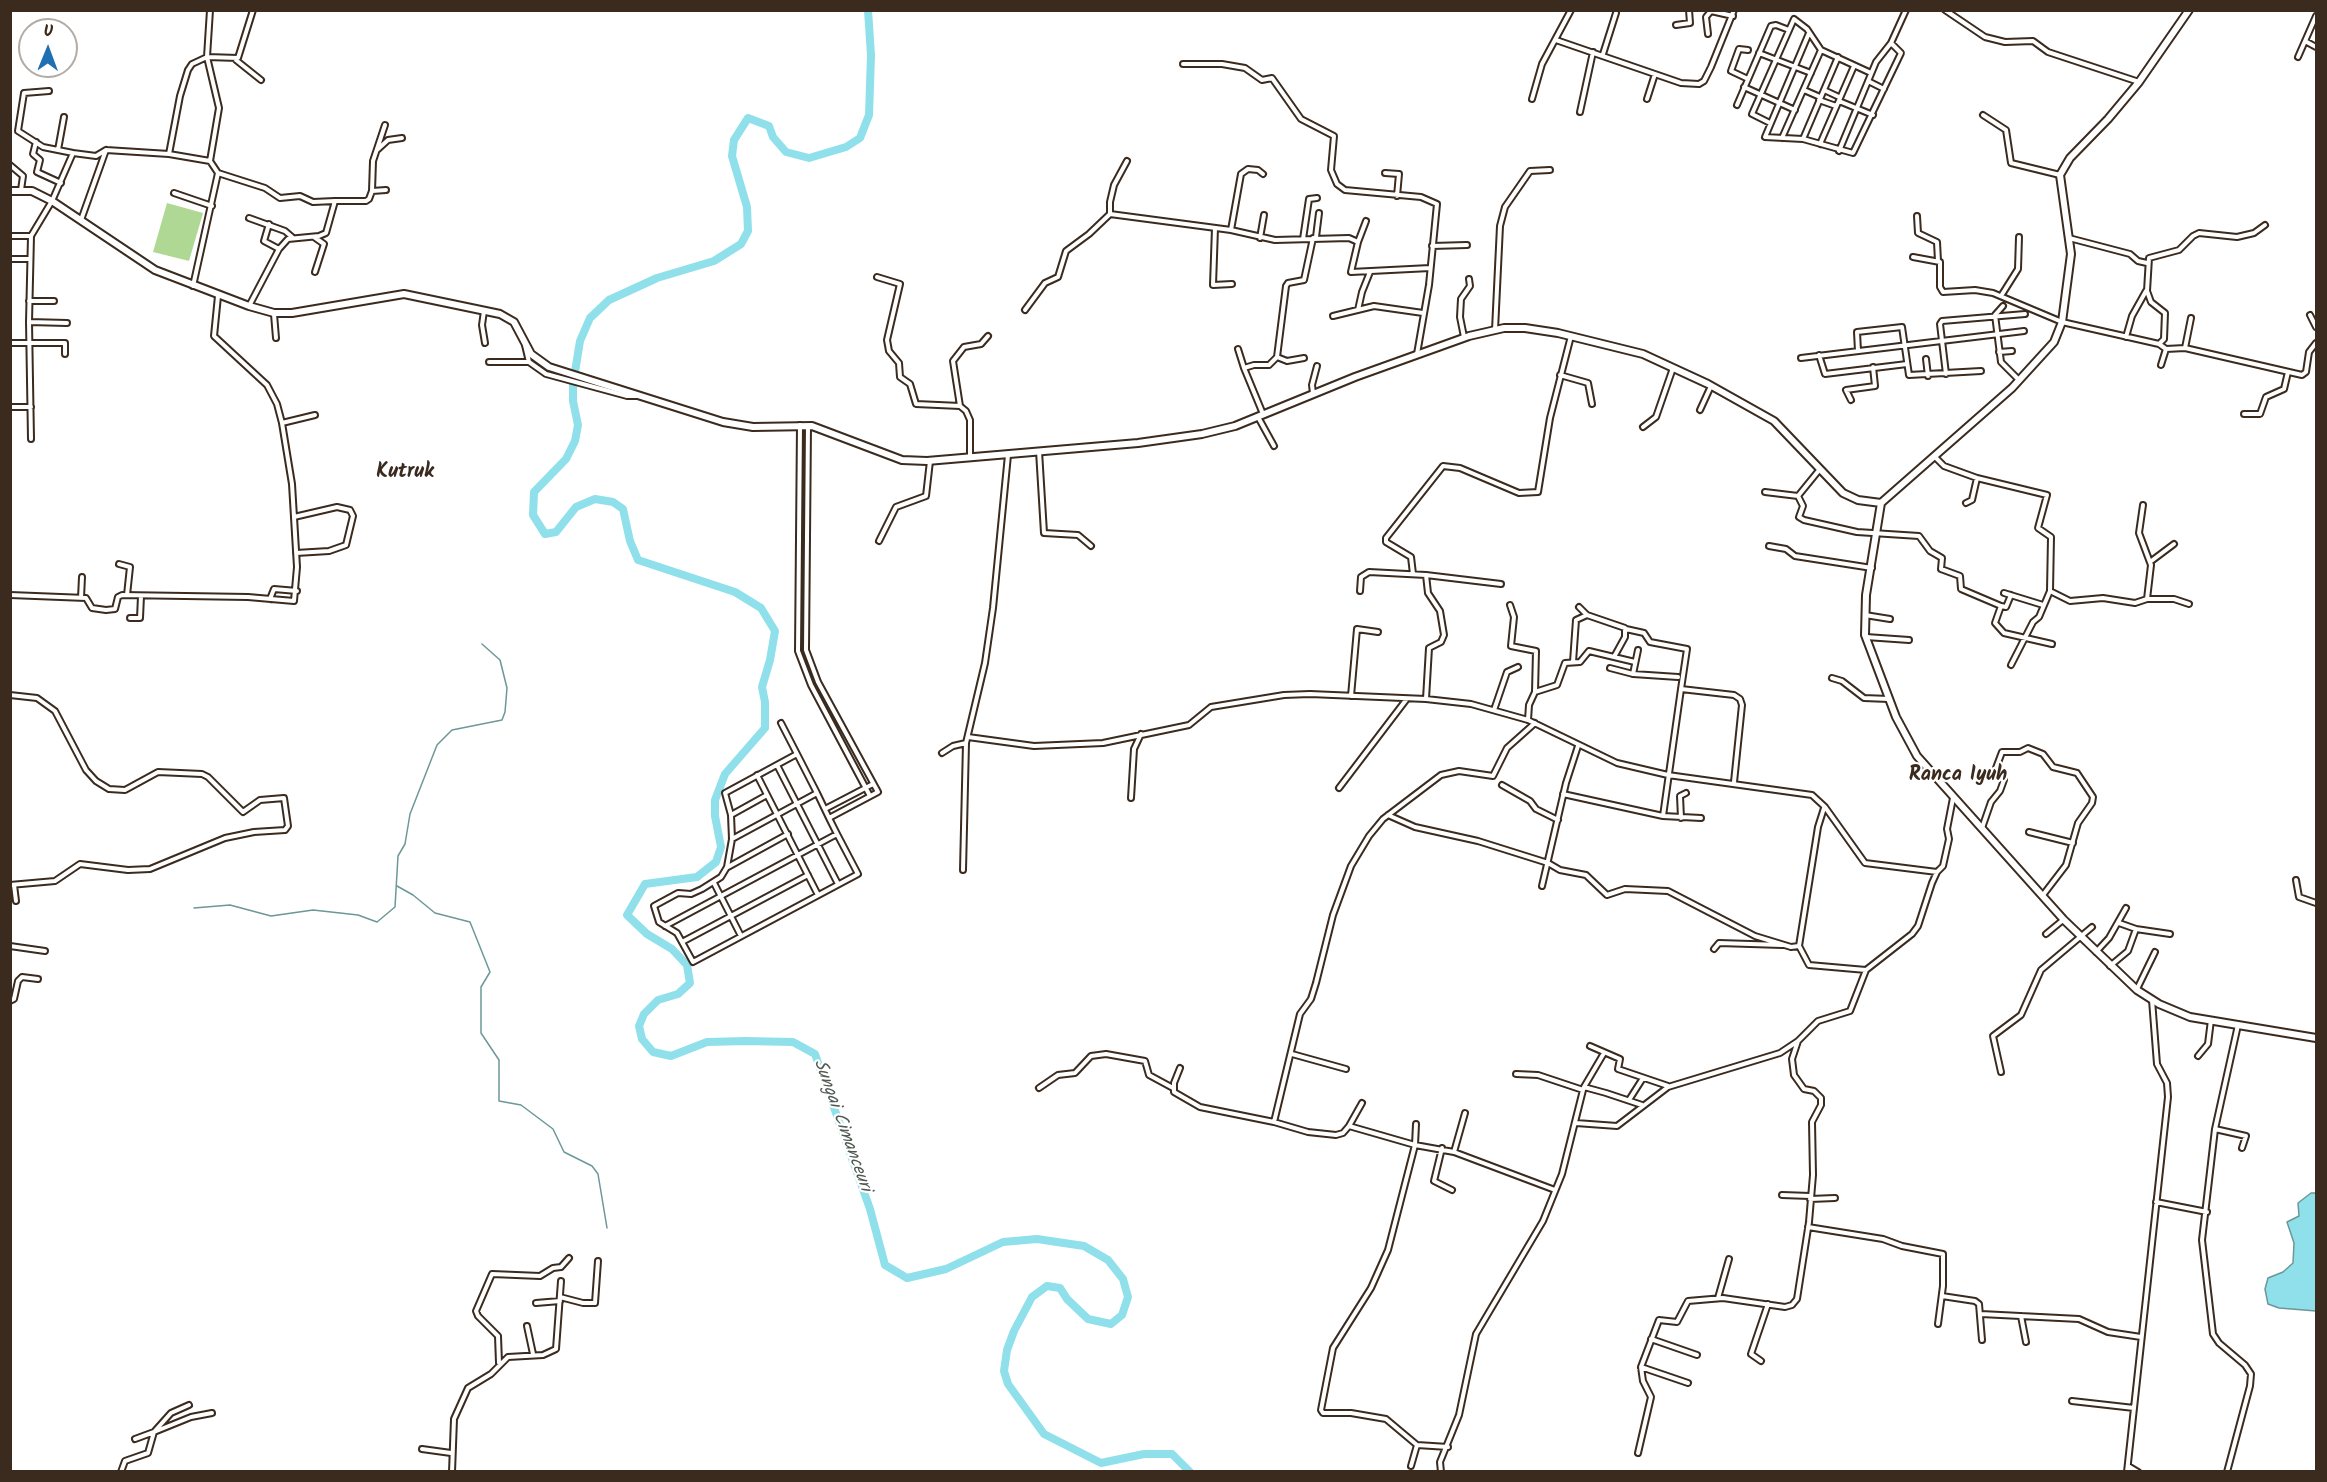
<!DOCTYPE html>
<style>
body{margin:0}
#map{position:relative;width:2327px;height:1482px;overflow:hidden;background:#fff;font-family:Kalam,sans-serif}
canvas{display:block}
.frame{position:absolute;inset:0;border:12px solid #3b2a1e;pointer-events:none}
.north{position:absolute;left:18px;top:18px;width:60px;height:60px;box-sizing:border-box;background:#fff;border:2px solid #b1aaa5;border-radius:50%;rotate:1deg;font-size:16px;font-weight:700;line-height:24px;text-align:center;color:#3b2a1e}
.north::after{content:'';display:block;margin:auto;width:21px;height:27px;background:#1f6fb2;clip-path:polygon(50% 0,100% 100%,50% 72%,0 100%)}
</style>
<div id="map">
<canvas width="2327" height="1482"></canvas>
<div class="frame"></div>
<div class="north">U</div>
</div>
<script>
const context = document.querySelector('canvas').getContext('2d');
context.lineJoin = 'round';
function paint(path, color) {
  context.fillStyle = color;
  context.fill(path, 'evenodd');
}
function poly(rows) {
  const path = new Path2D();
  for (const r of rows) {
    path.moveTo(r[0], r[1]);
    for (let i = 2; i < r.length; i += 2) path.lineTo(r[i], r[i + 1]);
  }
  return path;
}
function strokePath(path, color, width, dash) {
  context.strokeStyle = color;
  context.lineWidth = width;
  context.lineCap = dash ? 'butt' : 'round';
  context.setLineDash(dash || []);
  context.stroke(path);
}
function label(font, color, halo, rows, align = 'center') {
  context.font = font + ' Kalam,sans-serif';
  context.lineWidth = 4.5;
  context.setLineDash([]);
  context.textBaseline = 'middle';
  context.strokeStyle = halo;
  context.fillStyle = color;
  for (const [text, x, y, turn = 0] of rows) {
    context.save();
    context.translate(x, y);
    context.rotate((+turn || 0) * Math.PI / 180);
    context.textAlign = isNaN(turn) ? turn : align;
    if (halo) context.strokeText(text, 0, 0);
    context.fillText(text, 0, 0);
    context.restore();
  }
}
paint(poly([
 [167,203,203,213,189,261,153,252]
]), '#b0d895');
const water = poly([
 [2311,1193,2316,1193,2316,1311,2279,1308,2268,1304,2265,1289,2268,1278,2283,1272,2293,1263,2294,1243,2287,1222,2299,1216,2298,1203,2311,1193]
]);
paint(water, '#8fe0ea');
strokePath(water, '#6d9798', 1.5);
strokePath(poly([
 [397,886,413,895,435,913,470,922,490,972,481,987,481,1033,499,1060,499,1101,521,1105,553,1129,564,1152,592,1166,598,1174,607,1228],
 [194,908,230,905,271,916,313,910,358,915,377,922,395,907,398,856,405,844,410,814,437,745,452,730,502,720,505,712,507,688,500,660,482,644]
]), '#6d9798', 1.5);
strokePath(poly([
 [868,10,871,55,869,115,860,138,846,147,809,158,786,152,773,137,769,126,748,118,734,140,732,156,747,207,748,231,741,244,714,261,657,278,609,300,590,318,580,341,573,384,573,401,578,425,575,441,566,459,534,492,533,515,545,534,556,532,576,507,595,499,613,502,623,509,630,541,638,560,735,592,761,608,775,631,770,660,762,687,765,702,765,728,725,774,715,800,715,816,721,847,716,862,697,877,645,884,627,915,647,934,672,949,687,965,690,983,678,994,658,1000,644,1014,639,1026,642,1039,653,1052,671,1056,707,1042,745,1041,793,1042,815,1054,870,1209,885,1265,907,1278,946,1269,1003,1242,1037,1239,1084,1246,1108,1260,1123,1279,1128,1297,1122,1315,1111,1324,1088,1319,1067,1299,1060,1288,1047,1286,1032,1297,1014,1331,1007,1350,1004,1371,1008,1384,1044,1434,1101,1463,1144,1454,1172,1454,1190,1472]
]), '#8fe0ea', 8);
const minor = poly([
 [210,10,207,57,219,108,210,161],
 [1945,10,1985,37,2005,42,2033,41,2048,52,2139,82],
 [1676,25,1690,23,1689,10],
 [1809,33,1765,137,1803,139,1853,153,1901,53,1891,43],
 [1708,34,1706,17,1711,11,1733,16],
 [1556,40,1681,83,1699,84,1704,81,1711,67,1734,10],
 [2305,41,2316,47],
 [1759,53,1811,73],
 [1603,54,1616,13],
 [2298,57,2316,16],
 [236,60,261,80],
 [1183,64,1222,64,1245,68,1262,80,1272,78,1301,119,1334,136,1331,170,1337,184,1345,190,1421,197,1437,204,1429,285,1417,354],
 [1748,79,1731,71,1739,49,1748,50],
 [1868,81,1884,89],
 [1744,87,1795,110],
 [1804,90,1820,97],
 [1824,90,1839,97],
 [49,91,24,93,18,131,43,147,73,153],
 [1532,99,1542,64,1571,10],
 [1647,99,1655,74],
 [1819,100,1836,106],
 [1839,101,1873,115],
 [1737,105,1771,26,1776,25,1789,30],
 [1580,112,1593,52],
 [1983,115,2006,130,2011,163,2060,175],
 [1770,123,1752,114,1794,19,1807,29,1821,50,1871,73],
 [1782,138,1821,50],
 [1803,139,1838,57],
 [36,142,33,154,40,160,37,172,61,183],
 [1820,144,1854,66],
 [58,150,64,117],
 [377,150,388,140,402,138],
 [1839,151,1876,62,1891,43,1906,10],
 [169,154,210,161,218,173,265,188,280,198,300,196,313,202,335,201],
 [1127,161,1114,185,1110,202,1110,214,1231,230,1275,240,1349,238,1358,242,1351,272,1430,268],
 [10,165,23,176,21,190],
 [1385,173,1399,174,1397,196],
 [372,191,373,161,385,125],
 [174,193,212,206],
 [1917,216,1918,233,1937,242,1938,261],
 [249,218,285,231,292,237],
 [81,220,106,150,169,154,180,96,188,70,192,64,207,57,238,58,253,10],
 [269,224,264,241,279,249],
 [1215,228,1213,285,1232,284],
 [1231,230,1241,174,1248,169,1258,170,1263,174],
 [10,236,31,236],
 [314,237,324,244,315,272],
 [1316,237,1319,213],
 [1260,238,1264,215],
 [2069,238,2130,254,2138,261,2147,263],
 [1303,239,1309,199,1317,198],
 [1358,242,1366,221],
 [1432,246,1467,245],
 [1913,257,1940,262,1940,287,1943,292,1975,290,1993,293,2062,322,2159,344,2166,349,2185,348,2302,375,2306,372,2309,352,2316,343],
 [10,259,29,259],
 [877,277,900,284,887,340,889,351,899,363,900,377,910,384,916,404,960,406,966,411,970,420,970,456],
 [193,286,218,173],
 [2001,296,2018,269,2019,237],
 [29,301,54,301],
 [249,306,279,249,288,239,319,236,326,233,335,201,366,201,369,199,372,191,386,190],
 [2003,306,1995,315,2001,362,2019,380],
 [1025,310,1045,283,1058,277,1066,251,1089,234,1110,214],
 [1358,310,1362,292,1370,272],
 [484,311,482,325,485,343],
 [274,314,276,338],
 [2310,315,2316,327],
 [1333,316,1374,306,1423,313],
 [29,322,67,323],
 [1495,330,1500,226,1505,207,1530,171,1550,170],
 [1464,337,1460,317,1461,299,1470,286,1469,279],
 [2126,337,2132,316,2146,291],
 [10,343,65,343,65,354],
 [2159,344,2164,339,2165,313,2151,302,2147,291,2149,258,2179,250,2193,236,2199,233,2237,237,2254,233,2265,225],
 [525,345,529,362,546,374,627,396,637,396],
 [2185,348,2191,318],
 [1238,349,1244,368],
 [1858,351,1857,332,1902,327,1909,375,1981,371],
 [1999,352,2012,351],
 [1819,355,1825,374,1907,364],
 [1277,357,1287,361,1304,358],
 [1801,358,2024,331],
 [1926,359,1928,376],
 [489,362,529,362],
 [2161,365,2166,349],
 [1946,374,1940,324,1942,321,2025,314],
 [1560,375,1588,383,1592,404],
 [1313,393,1312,385,1317,366],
 [1851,400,1846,390,1875,386,1873,367],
 [960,406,953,361,964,347,981,344,988,336],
 [10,407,31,407],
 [1700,410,1711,386],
 [1263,414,1244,368,1254,365,1269,365,1277,357,1286,286,1288,283,1304,280,1313,238],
 [2244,414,2260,414,2266,397,2284,389,2288,372],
 [1258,417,1274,446],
 [282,423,315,415],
 [800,425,798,651,811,685,870,796],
 [808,426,806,650,818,682,878,792,829,818],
 [1643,427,1656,417,1673,368],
 [31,439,29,322,31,236,52,201,73,153,96,156,106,150],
 [1039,451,1044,533,1078,535,1091,546],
 [1934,456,1944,466,1977,478,2047,495,2038,528,2051,537,2050,591,2039,617,2033,622,2011,665],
 [1765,492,1798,496,1820,469],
 [1798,496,1803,506,1799,517,1804,520,1857,532,1919,536,1930,551,1942,558,1941,569,1960,576,1961,589,2001,606,1995,623,2004,633,2052,644],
 [1966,503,1972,500,1977,478],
 [294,517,337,507,350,510,353,516,346,545,329,551,296,553],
 [879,541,896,507,926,496,930,461],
 [1769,546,1786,549,1795,556,1872,568],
 [2150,562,2174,544],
 [119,564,130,567,127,595],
 [1413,574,1411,557,1386,542,1386,538,1443,466,1460,468,1519,493,1538,492,1550,418,1571,336],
 [1360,591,1361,577,1369,572,1426,575,1501,584],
 [2050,591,2070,601,2103,598,2135,603,2147,599,2151,565,2139,533,2143,505],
 [2004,593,2043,605],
 [10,595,86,598,92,608,106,610,115,609,118,597,122,595,248,597,294,601,297,567,292,484,282,423,277,404,267,385,214,336,218,296],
 [81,598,82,577],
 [270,599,274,589,297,591],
 [2148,599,2174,599,2189,604],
 [1510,605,1514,617,1511,646,1536,651,1535,692,1529,705,1528,720],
 [2001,606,2006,607,2011,595],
 [1865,615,1890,619],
 [130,618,140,618,141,596],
 [1626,629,1644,633,1650,642,1687,649,1681,689,1734,695,1740,699,1742,705,1734,782],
 [1866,637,1909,640],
 [1614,657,1635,662],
 [1573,662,1576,620,1587,615,1579,607],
 [1610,668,1633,674,1678,677],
 [1633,674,1638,650],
 [1832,678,1842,681,1864,698,1889,699],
 [1535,692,1557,685,1565,663,1580,662,1589,651,1614,657,1625,637,1625,628,1587,615],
 [10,695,37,698,55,711,86,770,96,781,109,789,125,790,158,772,202,774,208,777,243,812,260,800,284,798,288,826,285,830,254,832,225,838,150,869,128,870,80,864,55,881,10,885],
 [1351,696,1357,629,1378,632],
 [1426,699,1429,648,1441,642,1444,635,1440,611,1428,593,1426,575],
 [1494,710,1507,672,1518,667],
 [781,723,797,754,817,793,829,818,837,834,858,874,693,962,677,933,659,922,654,906,678,893,691,894,702,889,721,877,727,867,732,839,731,815,725,793,797,754],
 [968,737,1034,746,1103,743,1189,725,1211,707,1284,695,1310,694,1426,699,1471,704,1528,720,1617,763,1668,775,1812,795,1825,807,1865,863,1937,872],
 [942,753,953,746,966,743],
 [777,765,838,884],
 [1996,768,2002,752,2020,752,2028,748,2043,754,2053,767,2077,773,2093,797,2092,803,2078,823,2066,865,2043,895],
 [757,775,818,895],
 [1502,785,1530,801,1536,809,1558,820],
 [1339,788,1406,700],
 [1563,794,1663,816,1681,689],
 [1131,798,1134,749,1141,734],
 [825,809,873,784],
 [731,815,767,795],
 [1388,815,1415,827,1478,841,1548,863,1560,870,1586,875,1607,895,1625,889,1668,891,1755,936,1791,947,1799,946,1809,965,1866,970],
 [1663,816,1701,818],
 [1681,818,1680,796,1686,793],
 [1982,828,1991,802,2000,791,2004,780],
 [2029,832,2073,843],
 [732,839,817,793],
 [728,867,788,834],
 [963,870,966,743,985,663,993,608,1008,455],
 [2296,880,2299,897,2316,903],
 [714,883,741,936],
 [14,885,16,901],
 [1542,886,1566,783,1578,746],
 [2119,923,2136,929],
 [665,926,837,834],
 [2046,934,2063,920],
 [682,942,808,875],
 [10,946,45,951],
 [1799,946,1818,827,1824,808],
 [1714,949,1719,943,1782,945],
 [2096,952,2109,938,2126,908],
 [2110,966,2128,951,2136,929,2170,934],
 [2137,989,2155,952],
 [10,1001,14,999,18,981,22,977,38,979],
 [1590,1046,1620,1059,1618,1069,1668,1086],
 [1292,1054,1346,1069],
 [2198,1056,2208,1044,2211,1020],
 [1180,1068,1174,1083,1174,1092,1200,1107,1274,1122,1308,1132,1336,1135,1343,1133,1349,1126],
 [2001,1072,1993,1036,2021,1015,2041,970,2092,927],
 [1516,1074,1538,1075,1583,1090,1584,1087,1606,1093,1642,1105],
 [1584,1087,1604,1053],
 [1039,1088,1058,1075,1075,1073,1091,1056,1106,1054,1145,1061,1149,1075,1173,1088],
 [1629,1100,1643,1078],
 [1362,1103,1349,1126,1415,1145,1454,1152,1555,1190],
 [1274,1122,1300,1014,1311,999,1316,983,1333,915,1351,866,1369,836,1383,819,1441,775,1459,771,1493,776,1507,748,1535,723],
 [1576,1123,1617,1126,1668,1087,1780,1053,1798,1041,1818,1021,1850,1011,1866,970,1912,934,1918,926,1932,883,1937,872,1943,866,1949,839,1947,829,1953,798],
 [1416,1124,1415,1145,1388,1250,1371,1288,1333,1348,1321,1410,1323,1413,1351,1413,1386,1419,1417,1445],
 [2215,1129,2246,1136,2242,1148],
 [1442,1148,1434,1181,1452,1190],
 [1454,1152,1465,1113],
 [1782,1195,1810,1196],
 [1810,1199,1835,1198],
 [2156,1202,2207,1212],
 [1808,1227,1883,1239,1902,1246,1943,1254,1943,1286,1938,1324],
 [1942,1296,1975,1301,1979,1304,1982,1340],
 [560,1297,583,1303,595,1303,598,1261],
 [1718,1298,1729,1259],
 [536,1303,560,1301],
 [1981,1314,2079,1319,2108,1332,2141,1337],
 [2021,1316,2026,1342],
 [527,1326,533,1354],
 [1651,1339,1697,1355],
 [1761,1361,1751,1354,1768,1304],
 [499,1363,498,1336,478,1316,476,1311,492,1274,540,1276,553,1268,561,1267,569,1258],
 [1641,1367,1688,1383],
 [2072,1401,2134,1408],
 [135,1439,154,1432,171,1413,189,1405],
 [422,1449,451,1453],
 [1638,1453,1651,1397,1643,1381,1641,1367,1659,1320,1677,1322,1688,1301,1723,1298,1785,1307,1792,1305,1797,1299,1809,1222,1813,1175,1812,1122,1821,1105,1821,1098,1814,1091,1804,1089,1794,1075,1792,1059,1798,1041],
 [1411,1466,1417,1445,1448,1447],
 [2128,1466,2138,1472],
 [121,1472,125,1461,148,1453,154,1432,191,1417,212,1413],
 [452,1472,454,1419,468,1388,491,1374,508,1357,543,1355,556,1349,561,1281],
 [1441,1472,1440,1462,1459,1415,1476,1334,1543,1221,1562,1174,1583,1090],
 [2127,1472,2168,1097,2167,1083,2157,1064,2152,1000],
 [2227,1472,2250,1386,2251,1374,2245,1365,2219,1343,2213,1334,2202,1240,2215,1129,2238,1025]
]);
const primary = poly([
 [10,191,32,191,52,201,155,270,249,306,274,313,292,313,404,294,500,314,514,322,531,354,549,367,723,422,753,427,812,426,902,460,927,461,1138,443,1202,434,1235,426,1355,377,1469,336,1504,328,1525,328,1558,333,1643,354,1708,384,1774,421,1843,493,1858,500,1881,503],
 [1881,503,1866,595,1865,635,1896,717,1917,756,2064,920,2137,990,2159,1004,2190,1017,2316,1038],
 [1881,503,2012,388,2054,342,2062,322,2071,254,2060,175,2070,158,2108,119,2139,82,2189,10]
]);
strokePath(minor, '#3b2a1e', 8);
strokePath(primary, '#3b2a1e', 10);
strokePath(minor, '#fff', 4);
strokePath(primary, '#fff', 6);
label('italic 18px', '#505851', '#fff', [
 ["Sungai Cimanceuri",841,1126,70]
]);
label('bold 20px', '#3b2a1e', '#fff', [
 ["Kutruk",405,474],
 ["Ranca Iyuh",1958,777]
]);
</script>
